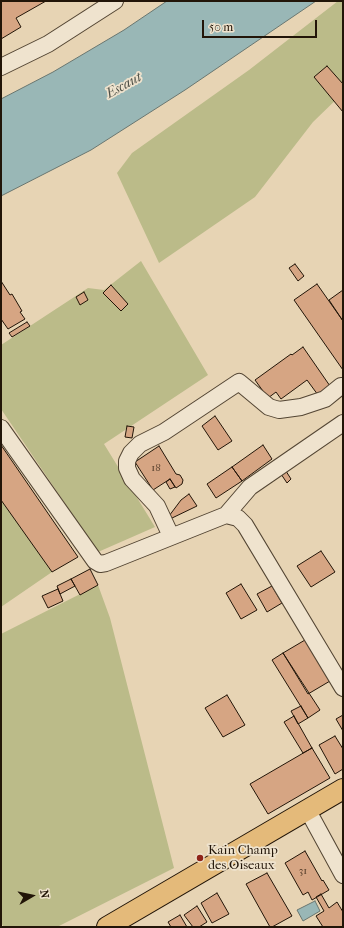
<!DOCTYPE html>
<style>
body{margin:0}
#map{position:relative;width:344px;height:928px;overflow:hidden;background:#e7d4b4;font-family:"IM FELL French Canon",serif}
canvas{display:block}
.frame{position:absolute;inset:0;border:2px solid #221508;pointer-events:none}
.north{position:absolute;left:12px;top:876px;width:40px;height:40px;-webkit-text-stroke:3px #efe3ce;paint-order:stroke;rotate:81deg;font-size:11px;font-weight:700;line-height:16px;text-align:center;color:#221508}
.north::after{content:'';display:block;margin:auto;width:14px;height:18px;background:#221508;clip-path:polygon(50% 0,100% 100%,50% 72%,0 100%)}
.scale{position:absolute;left:202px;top:20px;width:115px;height:18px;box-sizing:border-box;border:2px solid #221508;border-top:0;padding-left:5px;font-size:12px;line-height:14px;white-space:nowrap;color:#221508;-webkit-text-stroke:3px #efe3ce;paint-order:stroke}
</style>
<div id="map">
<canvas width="344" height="928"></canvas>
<div class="frame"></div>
<div class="north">N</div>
<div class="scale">50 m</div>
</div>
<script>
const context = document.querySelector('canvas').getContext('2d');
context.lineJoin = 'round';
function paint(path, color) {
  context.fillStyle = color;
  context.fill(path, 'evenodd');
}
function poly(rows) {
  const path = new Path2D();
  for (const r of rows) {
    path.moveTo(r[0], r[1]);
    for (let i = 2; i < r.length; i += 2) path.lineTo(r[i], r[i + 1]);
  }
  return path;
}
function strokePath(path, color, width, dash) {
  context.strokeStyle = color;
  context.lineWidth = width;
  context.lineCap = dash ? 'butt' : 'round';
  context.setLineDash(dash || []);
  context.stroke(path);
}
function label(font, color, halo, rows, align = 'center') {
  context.font = font + ' "IM FELL French Canon",serif';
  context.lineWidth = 3.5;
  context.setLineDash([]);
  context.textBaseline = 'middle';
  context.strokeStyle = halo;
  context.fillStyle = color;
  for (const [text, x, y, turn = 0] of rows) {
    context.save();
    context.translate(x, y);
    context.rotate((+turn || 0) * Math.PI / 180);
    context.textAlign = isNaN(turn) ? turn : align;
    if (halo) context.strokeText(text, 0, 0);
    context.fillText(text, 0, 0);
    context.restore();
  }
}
paint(poly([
 [338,1,343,1,343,93,313,122,255,197,159,263,117,173,132,153,249,70],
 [141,261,208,375,104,444,155,527,98,552,1,409,1,345,88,288,104,290],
 [1,489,52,572,1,607],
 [98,585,110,618,174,868,57,927,4,927,1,923,1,634]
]), '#bbbb89');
const water = poly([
 [167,1,316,1,185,90,91,150,1,196,1,99,53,72,124,30,167,1],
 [315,901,320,911,303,921,297,910,315,901]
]);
paint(water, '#99b7b6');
strokePath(water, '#697670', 1);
const building = poly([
 [1,1,46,1,16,18,21,27,1,39,1,1],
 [327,66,343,84,343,112,314,77,327,66],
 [295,264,304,276,298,281,289,268,295,264],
 [1,281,10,295,12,294,22,311,20,312,25,319,8,329,1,319,1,281],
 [317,284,343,321,343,370,294,300,317,284],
 [111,285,128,304,121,311,103,293,111,285],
 [343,290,343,321,329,300,343,290],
 [84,292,88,300,80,305,76,297,84,292],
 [27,322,30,326,12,337,9,333,27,322],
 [303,347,330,386,318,395,307,380,281,399,276,392,268,398,255,380,291,354,292,355,303,347],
 [215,416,232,441,218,450,202,426,215,416],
 [127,426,134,427,132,438,125,437,127,426],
 [1,445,78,557,52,572,1,500,1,445],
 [263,445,272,459,242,481,232,467,263,445],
 [159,446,176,474,180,475,183,480,182,484,176,488,170,479,153,490,135,462,159,446],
 [232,467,242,481,216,498,207,484,232,467],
 [284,468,291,479,287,483,279,471,284,468],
 [170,479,175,487,170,489,166,482,170,479],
 [189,494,197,506,170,519,169,516,181,500,189,494],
 [321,551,335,572,311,587,297,566,321,551],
 [90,569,98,585,80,595,71,579,90,569],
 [71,579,75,586,60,594,57,586,71,579],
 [241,584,257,610,241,619,226,593,241,584],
 [272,586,282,603,267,612,257,594,272,586],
 [58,589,63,601,48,608,42,596,58,589],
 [305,640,330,681,308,694,283,653,305,640],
 [283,653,320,710,308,718,272,660,283,653],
 [227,695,245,725,223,737,205,708,227,695],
 [301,706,308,718,298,724,291,711,301,706],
 [343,715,343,731,336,719,343,715],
 [294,716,312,748,303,753,284,722,294,716],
 [335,736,343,749,343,769,335,774,319,745,335,736],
 [312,748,330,778,268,814,250,784,312,748],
 [305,851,322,881,323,880,329,890,312,900,308,892,303,895,285,863,305,851],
 [267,873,292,916,272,927,270,927,246,884,267,873],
 [217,893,229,914,212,923,201,903,217,893],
 [321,894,329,908,337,902,343,912,343,927,323,927,316,916,324,911,316,897,321,894],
 [197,906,207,922,199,927,193,927,184,915,197,906],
 [180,915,187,927,171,927,168,922,180,915]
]);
paint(building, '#d6a583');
strokePath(building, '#221508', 1);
const minor = poly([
 [1,67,48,44,115,1],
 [1,428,95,561,100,564,106,563,226,515,238,518,245,525,343,688],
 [226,515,250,487,343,423],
 [171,536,157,506,132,479,127,468,127,461,131,453,140,444,164,432,239,382,269,407,279,410,301,407,325,399,341,386],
 [307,809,343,875]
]);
const major = poly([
 [107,927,343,789]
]);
strokePath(minor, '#534533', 18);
strokePath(major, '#221508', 22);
strokePath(minor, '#efe3ce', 16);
strokePath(major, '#e4ba7a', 20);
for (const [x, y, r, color] of [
 [200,858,4,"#8f2418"]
]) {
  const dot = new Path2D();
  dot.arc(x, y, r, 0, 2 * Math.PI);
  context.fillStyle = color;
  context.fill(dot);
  strokePath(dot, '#efe3ce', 1.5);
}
label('11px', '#4f3927', null, [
 ["18",156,468],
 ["31",303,871]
]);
label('13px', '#221508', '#efe3ce', [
 ["Kain Champ",208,851],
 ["des Oiseaux",208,866]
], 'left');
label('italic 14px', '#4c4e45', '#efe3ce', [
 ["Escaut",124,86,-29]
]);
</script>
